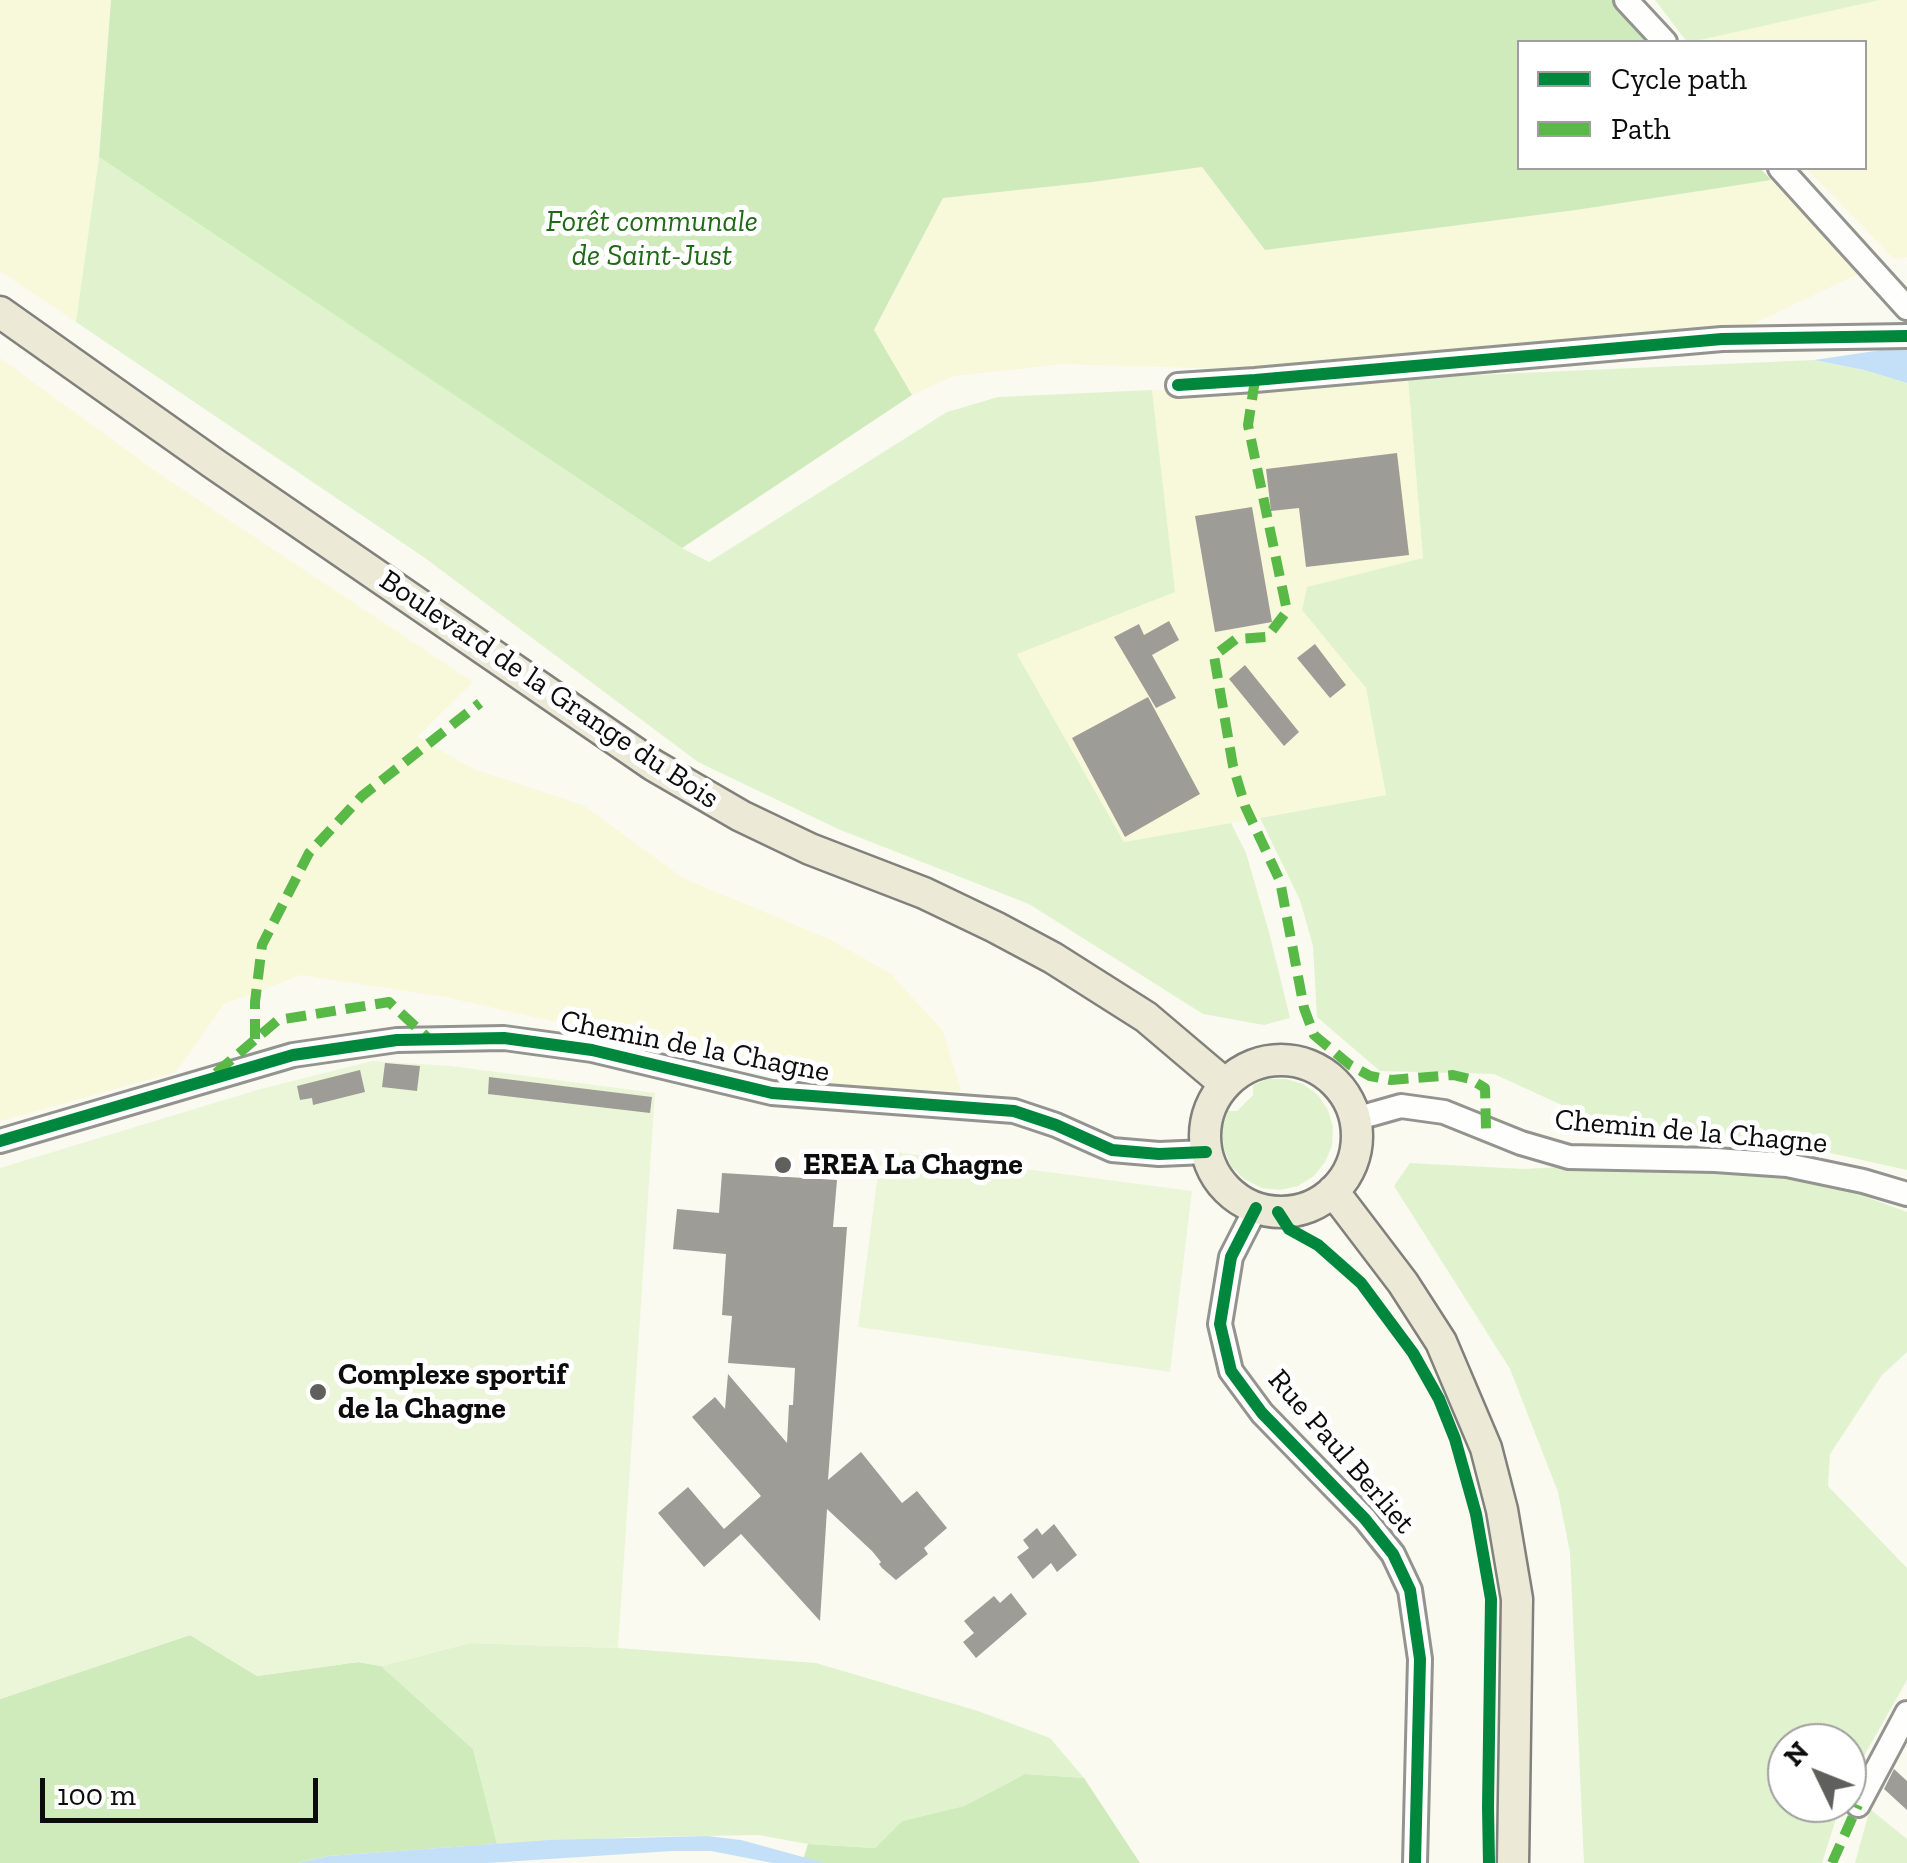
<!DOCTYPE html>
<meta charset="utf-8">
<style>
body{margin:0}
#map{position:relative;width:1907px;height:1863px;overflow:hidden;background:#fafaf0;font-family:"Zilla Slab",serif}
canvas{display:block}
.legend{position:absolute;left:1517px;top:40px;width:350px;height:130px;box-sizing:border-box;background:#fff;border:2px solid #9e9e9e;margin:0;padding:12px 18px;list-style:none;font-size:30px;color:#0c0c0c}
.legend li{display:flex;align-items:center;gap:20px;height:50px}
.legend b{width:50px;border:2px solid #9e9e9e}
.north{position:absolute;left:1767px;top:1723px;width:100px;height:100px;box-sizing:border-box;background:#fff;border:2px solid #9e9e9e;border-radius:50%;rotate:313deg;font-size:28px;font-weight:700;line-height:40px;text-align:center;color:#0c0c0c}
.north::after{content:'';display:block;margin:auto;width:35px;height:45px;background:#5f5f5c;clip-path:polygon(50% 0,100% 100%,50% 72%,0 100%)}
.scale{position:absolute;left:40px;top:1778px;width:278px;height:45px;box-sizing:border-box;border:5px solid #0c0c0c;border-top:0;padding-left:12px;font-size:30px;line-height:35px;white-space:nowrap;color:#0c0c0c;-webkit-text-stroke:8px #fff;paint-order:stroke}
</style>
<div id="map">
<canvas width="1907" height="1863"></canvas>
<ul class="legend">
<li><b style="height:12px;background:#00873e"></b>Cycle path</li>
<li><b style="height:12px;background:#58b947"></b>Path</li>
</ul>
<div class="north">N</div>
<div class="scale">100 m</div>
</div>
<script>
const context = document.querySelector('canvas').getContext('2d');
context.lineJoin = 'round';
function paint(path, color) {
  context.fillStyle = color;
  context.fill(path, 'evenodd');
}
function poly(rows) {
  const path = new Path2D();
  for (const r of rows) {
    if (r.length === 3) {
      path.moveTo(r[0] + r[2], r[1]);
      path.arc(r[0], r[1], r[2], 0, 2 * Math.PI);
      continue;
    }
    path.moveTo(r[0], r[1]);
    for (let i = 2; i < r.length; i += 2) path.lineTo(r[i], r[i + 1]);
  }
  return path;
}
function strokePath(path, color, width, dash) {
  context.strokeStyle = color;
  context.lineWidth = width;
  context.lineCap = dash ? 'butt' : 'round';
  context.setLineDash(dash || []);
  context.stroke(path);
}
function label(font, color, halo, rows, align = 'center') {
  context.font = font + ' "Zilla Slab",serif';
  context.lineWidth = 10;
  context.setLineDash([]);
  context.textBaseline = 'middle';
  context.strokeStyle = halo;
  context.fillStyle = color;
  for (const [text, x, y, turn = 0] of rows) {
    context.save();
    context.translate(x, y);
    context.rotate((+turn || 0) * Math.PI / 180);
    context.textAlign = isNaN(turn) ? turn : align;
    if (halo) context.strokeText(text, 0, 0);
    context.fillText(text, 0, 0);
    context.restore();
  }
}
paint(poly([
 [0,0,111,0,99,157,76,322,0,271],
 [1880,0,1907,0,1907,257,1894,259,1806,168,1864,168,1864,42,1691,42],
 [1202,167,1265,250,1576,210,1771,180,1860,273,1751,325,1265,370,1062,364,954,376,912,395,874,331,943,198],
 [0,358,158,473,473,682,417,737,474,769,583,805,683,878,829,939,890,973,943,1031,961,1091,837,1086,446,997,301,975,224,1004,176,1072,0,1121],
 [1408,378,1423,558,1308,587,1302,610,1366,688,1386,795,1124,842,1017,653,1174,592,1152,390,1234,396]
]), '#f8f8db');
paint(poly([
 [1655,0,1880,0,1691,42,1687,42],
 [99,157,682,548,709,562,947,412,998,397,1152,390,1175,592,1017,654,1124,842,1231,823,1246,853,1269,932,1290,1018,1264,1025,1203,1014,1029,904,838,829,698,762,425,558,76,322],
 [1814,360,1864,370,1907,383,1907,1170,1758,1137,1621,1132,1494,1074,1380,1071,1317,1017,1313,946,1300,900,1260,818,1386,795,1366,688,1302,610,1307,587,1423,558,1408,378],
 [1268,1079,1286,1079,1303,1084,1318,1095,1328,1110,1333,1127,1332,1146,1325,1162,1314,1176,1298,1186,1280,1190,1262,1188,1244,1179,1231,1166,1224,1149,1222,1130,1228,1111,1237,1111,1253,1095,1253,1085],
 [1410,1163,1524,1169,1581,1166,1766,1173,1858,1194,1907,1212,1907,1352,1882,1375,1830,1454,1828,1486,1907,1568,1907,1680,1847,1786,1847,1743,1787,1743,1787,1803,1841,1803,1822,1863,1584,1863,1570,1553,1558,1492,1510,1369,1394,1186],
 [470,1643,618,1648,816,1663,978,1711,1050,1738,1084,1778,1025,1774,964,1806,902,1821,875,1848,808,1844,758,1835,634,1837,497,1844,473,1749,381,1666],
 [1870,1809,1907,1839,1907,1863,1855,1863]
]), '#e0f3ce');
paint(poly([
 [111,0,1617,0,1653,42,1520,42,1520,168,1760,168,1771,180,1576,210,1265,250,1202,167,1092,182,943,198,874,330,912,395,682,548,99,157],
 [190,1635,257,1676,358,1662,381,1666,473,1749,497,1844,328,1856,298,1863,0,1863,0,1699],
 [1025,1774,1084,1778,1140,1863,802,1863,808,1844,875,1848,902,1821,964,1806]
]), '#cfebbb');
paint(poly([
 [372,1061,451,1066,655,1093,618,1648,470,1643,381,1666,358,1662,257,1676,190,1635,0,1699,0,1168,257,1090],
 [881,1150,1192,1191,1170,1372,858,1327]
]), '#ebf6d8');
paint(poly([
 [1902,347,1907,348,1907,383,1864,370,1814,360],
 [707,1836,741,1840,825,1863,773,1863,711,1851,672,1851,488,1863,298,1863,328,1856,550,1840]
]), '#c3e0f8');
paint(poly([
 [1397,453,1409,555,1306,567,1299,508,1271,511,1266,469],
 [1252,507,1272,622,1215,632,1195,516],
 [1169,621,1179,640,1152,655,1176,698,1156,708,1114,637,1139,624,1144,635],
 [1315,644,1346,685,1330,698,1297,658],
 [1245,665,1299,732,1284,746,1229,679],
 [1148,697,1200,794,1125,837,1072,738],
 [385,1063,420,1066,417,1091,382,1087],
 [360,1070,365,1092,313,1105,312,1098,300,1100,297,1086],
 [489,1077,652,1097,650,1113,488,1094],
 [722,1173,837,1180,833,1227,847,1227,828,1480,861,1452,902,1503,917,1491,947,1528,924,1548,928,1554,896,1580,882,1568,879,1564,881,1562,872,1551,827,1509,820,1621,741,1534,704,1567,658,1513,688,1487,724,1529,761,1496,692,1417,715,1397,725,1409,728,1374,787,1443,789,1405,793,1405,795,1368,728,1363,732,1316,722,1315,726,1254,673,1249,677,1209,719,1213],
 [1054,1524,1077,1555,1057,1572,1051,1563,1033,1579,1017,1557,1029,1548,1023,1540,1037,1528,1042,1535],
 [1011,1593,1027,1614,976,1658,963,1642,974,1633,964,1621,994,1596,1000,1603],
 [1894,1769,1907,1781,1907,1810,1884,1789]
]), '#9d9c96');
const minor = poly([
 [1626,0,1665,42],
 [1780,168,1907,308],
 [1178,385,1255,380,1722,339,1907,336],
 [1355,1119,1401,1106,1444,1112,1521,1143,1569,1157,1715,1160,1787,1165,1863,1181,1907,1194],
 [0,1141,293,1055,397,1040,504,1038,592,1050,772,1093,1014,1111,1056,1125,1112,1150,1159,1154,1206,1152],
 [1256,1208,1231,1257,1220,1324,1231,1371,1262,1413,1365,1519,1393,1554,1410,1590,1420,1659,1415,1863],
 [1858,1805,1907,1713]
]);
const major = poly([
 [0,312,213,463,653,765,741,816,810,849,924,893,995,927,1053,958,1146,1017,1225,1084],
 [1281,1136,76],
 [1333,1191,1403,1283,1441,1342,1486,1448,1502,1510,1517,1599,1513,1863]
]);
strokePath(minor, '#93938f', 28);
strokePath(major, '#80807c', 35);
strokePath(minor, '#fefefd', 22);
strokePath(major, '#ece9d6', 30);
strokePath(poly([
 [1255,380,1248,425,1287,611,1267,637,1236,639,1214,656,1233,766,1245,806,1280,881,1304,1008,1314,1035,1350,1065,1370,1076,1391,1080,1453,1075,1470,1079,1485,1088,1486,1129],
 [255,1039,255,1002,262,945,309,853,362,796,480,703],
 [216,1073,278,1020,389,1002,430,1040],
 [1832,1863,1858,1805]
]), '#58b947', 10, [20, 10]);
strokePath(poly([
 [1178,385,1255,380,1722,339,1907,336],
 [0,1141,293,1055,397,1040,504,1038,592,1050,772,1093,1014,1111,1056,1125,1112,1150,1159,1154,1206,1152],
 [1256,1208,1231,1257,1220,1324,1231,1371,1262,1413,1365,1519,1393,1554,1410,1590,1420,1659,1415,1863],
 [1278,1212,1289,1229,1318,1245,1361,1283,1413,1353,1439,1399,1455,1439,1476,1514,1491,1599,1488,1807,1489,1863]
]), '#00873e', 12);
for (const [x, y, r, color] of [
 [783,1165,10,"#5f5f5c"],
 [318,1392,10,"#5f5f5c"]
]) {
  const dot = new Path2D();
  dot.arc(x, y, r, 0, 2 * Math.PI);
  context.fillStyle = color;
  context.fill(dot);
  strokePath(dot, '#fff', 4);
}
label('italic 30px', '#206917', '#fff', [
 ["Forêt communale",652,222],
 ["de Saint-Just",652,256]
]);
label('30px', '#0c0c0c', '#fff', [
 ["Boulevard de la Grange du Bois",549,690,34],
 ["Chemin de la Chagne",695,1047,11],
 ["Chemin de la Chagne",1691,1132,5],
 ["Rue Paul Berliet",1341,1452,49]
]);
label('bold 30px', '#0c0c0c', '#fff', [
 ["EREA La Chagne",803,1165],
 ["Complexe sportif",338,1375],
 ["de la Chagne",338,1409]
], 'left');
</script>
